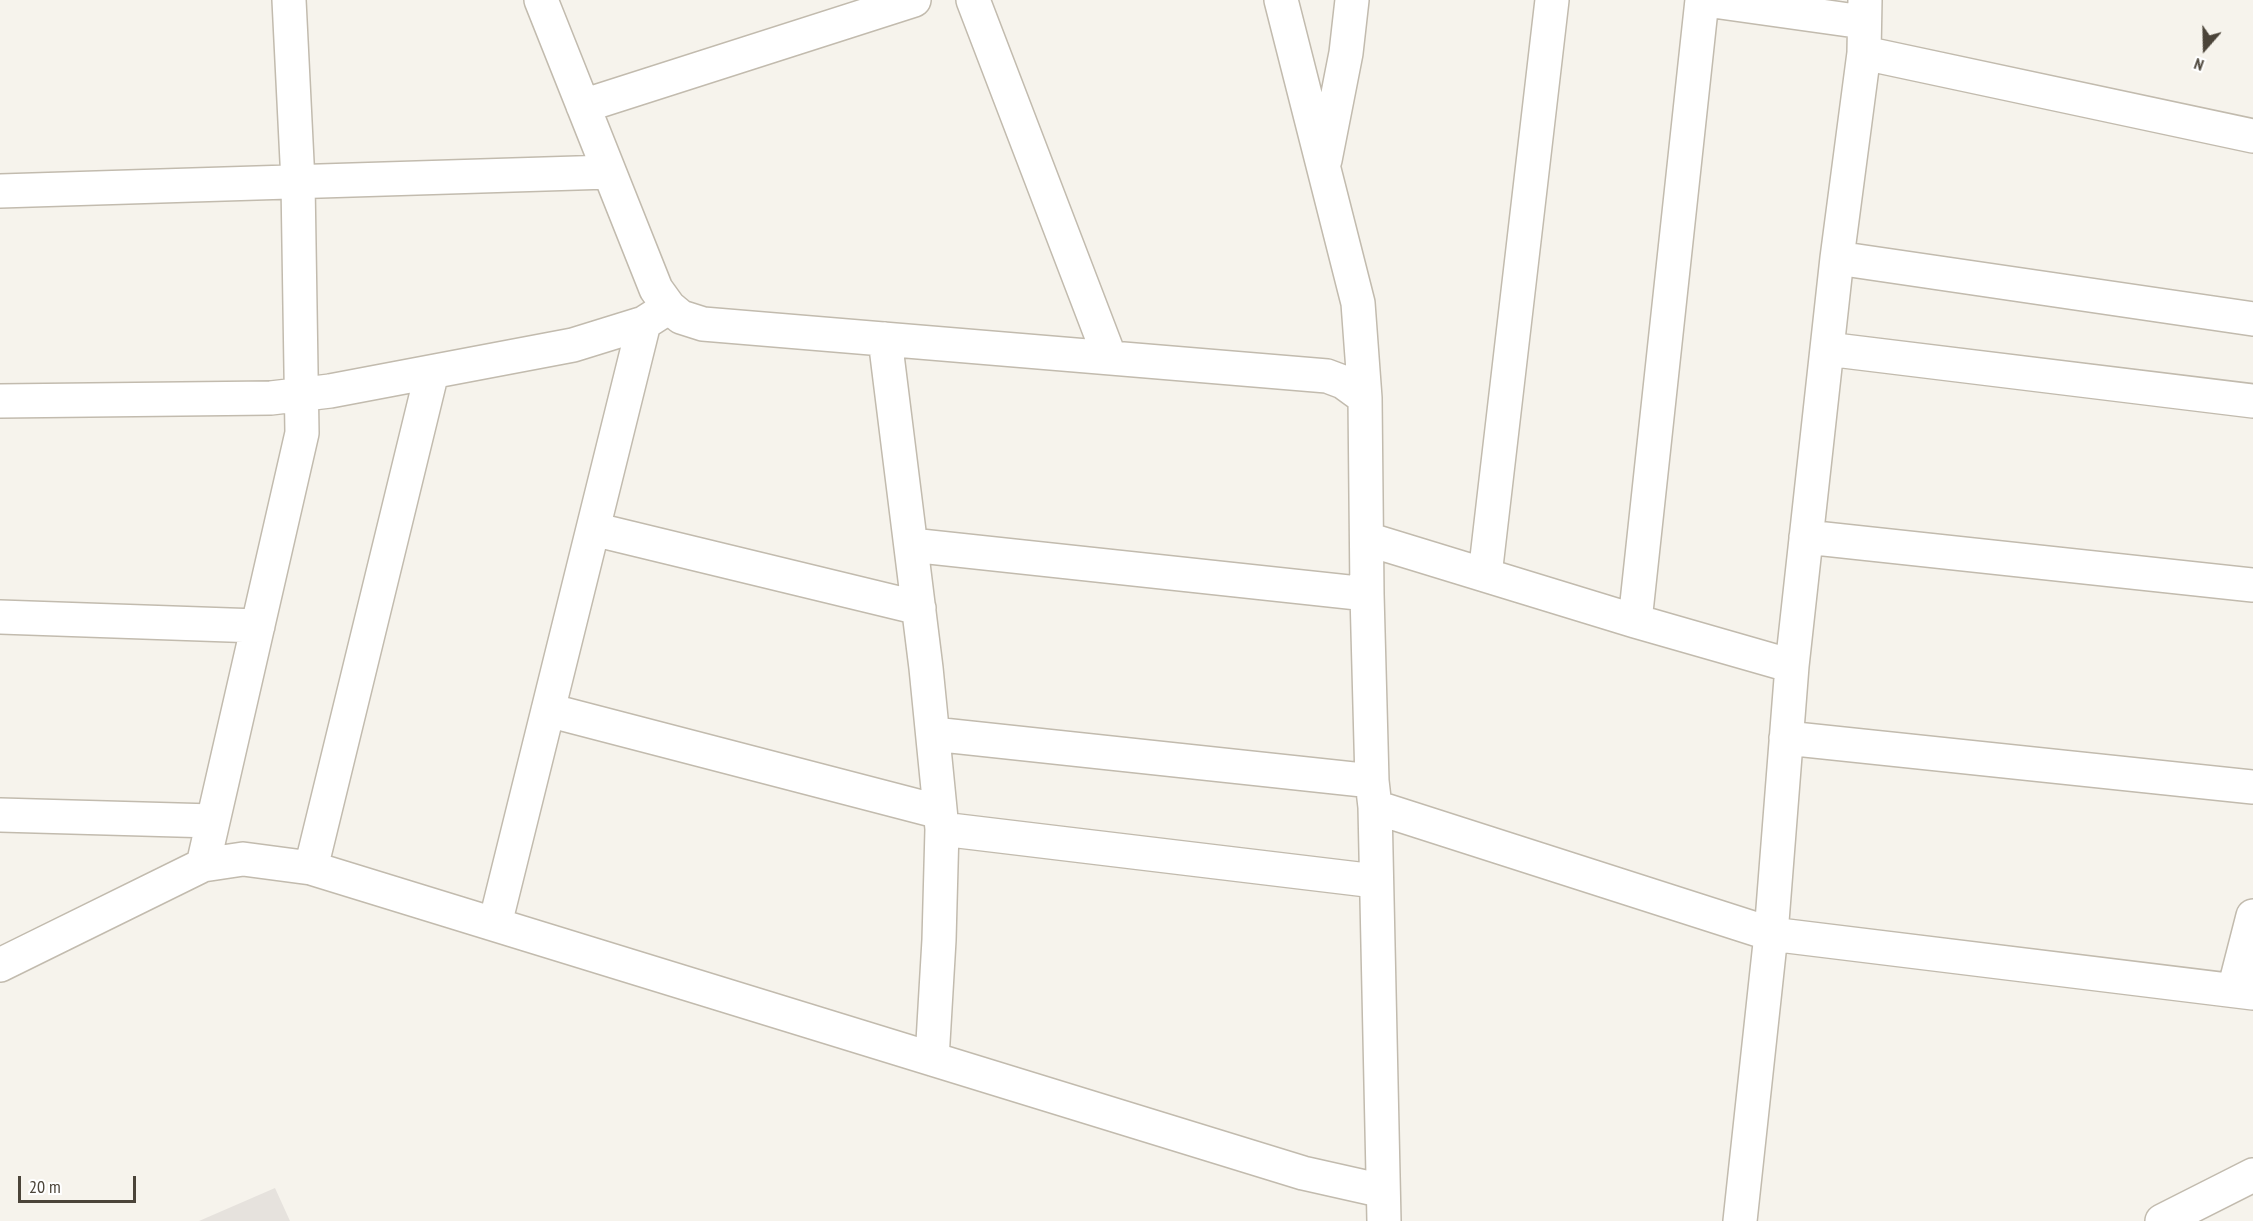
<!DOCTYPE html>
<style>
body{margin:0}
#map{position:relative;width:2253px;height:1221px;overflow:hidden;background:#f6f3ec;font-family:"PT Sans Narrow",sans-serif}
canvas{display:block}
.north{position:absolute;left:2175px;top:18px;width:60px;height:60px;-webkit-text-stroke:4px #fff;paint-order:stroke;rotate:200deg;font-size:16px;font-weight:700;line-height:24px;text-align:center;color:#4b4439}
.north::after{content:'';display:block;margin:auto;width:21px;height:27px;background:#4b4439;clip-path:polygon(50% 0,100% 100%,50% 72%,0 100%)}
.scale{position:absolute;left:18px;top:1176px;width:118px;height:27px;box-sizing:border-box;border:3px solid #4b4439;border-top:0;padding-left:8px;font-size:18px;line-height:21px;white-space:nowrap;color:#4b4439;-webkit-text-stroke:4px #fff;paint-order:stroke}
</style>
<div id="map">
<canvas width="2253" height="1221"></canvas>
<div class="north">N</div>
<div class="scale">20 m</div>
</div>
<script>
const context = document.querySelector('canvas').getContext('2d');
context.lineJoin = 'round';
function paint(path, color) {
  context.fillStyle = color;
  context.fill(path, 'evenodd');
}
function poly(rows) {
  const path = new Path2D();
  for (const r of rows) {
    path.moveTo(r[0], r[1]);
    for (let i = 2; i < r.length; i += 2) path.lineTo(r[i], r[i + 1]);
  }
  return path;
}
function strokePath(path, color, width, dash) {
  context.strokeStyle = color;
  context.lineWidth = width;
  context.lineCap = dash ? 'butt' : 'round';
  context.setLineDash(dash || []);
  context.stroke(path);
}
paint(poly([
 [275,1188,290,1221,199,1221]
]), '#e6e2dd');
const minor = poly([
 [541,0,656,289,669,307,681,317,703,324,1327,376,1343,382,1365,398,1367,594,1372,781,1375,807,1384,1221],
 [973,0,1110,358],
 [1281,0,1358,303,1365,398],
 [1706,0,1863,22],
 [1864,53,2253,136],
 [583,106,914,0],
 [1325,160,1346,53,1352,0],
 [0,191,609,172],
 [1837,258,2253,319],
 [885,339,926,668,942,829,939,940,932,1059],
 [1827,349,2253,401],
 [0,401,271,398,330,391,573,345,644,323,669,307],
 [593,529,919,608],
 [1806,537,2253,585],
 [1367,539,1635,621,1792,666],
 [911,545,1367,594],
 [1485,575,1552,0],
 [0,617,258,626],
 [1635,621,1702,0],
 [548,710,940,812],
 [933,734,1372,781],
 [1786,738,2253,787],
 [1375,807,1771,934,2253,993],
 [0,815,213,821],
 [942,829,1375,881],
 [203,865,302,433,298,182,289,0],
 [311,868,432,372],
 [495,924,644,323],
 [0,965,203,865,243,859,311,868,1303,1173,1383,1191],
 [2234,990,2253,916],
 [1740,1221,1771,934,1792,666,1837,258,1864,53,1865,0],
 [2162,1221,2253,1175]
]);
strokePath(minor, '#c2bbae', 36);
strokePath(minor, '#fff', 33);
</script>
